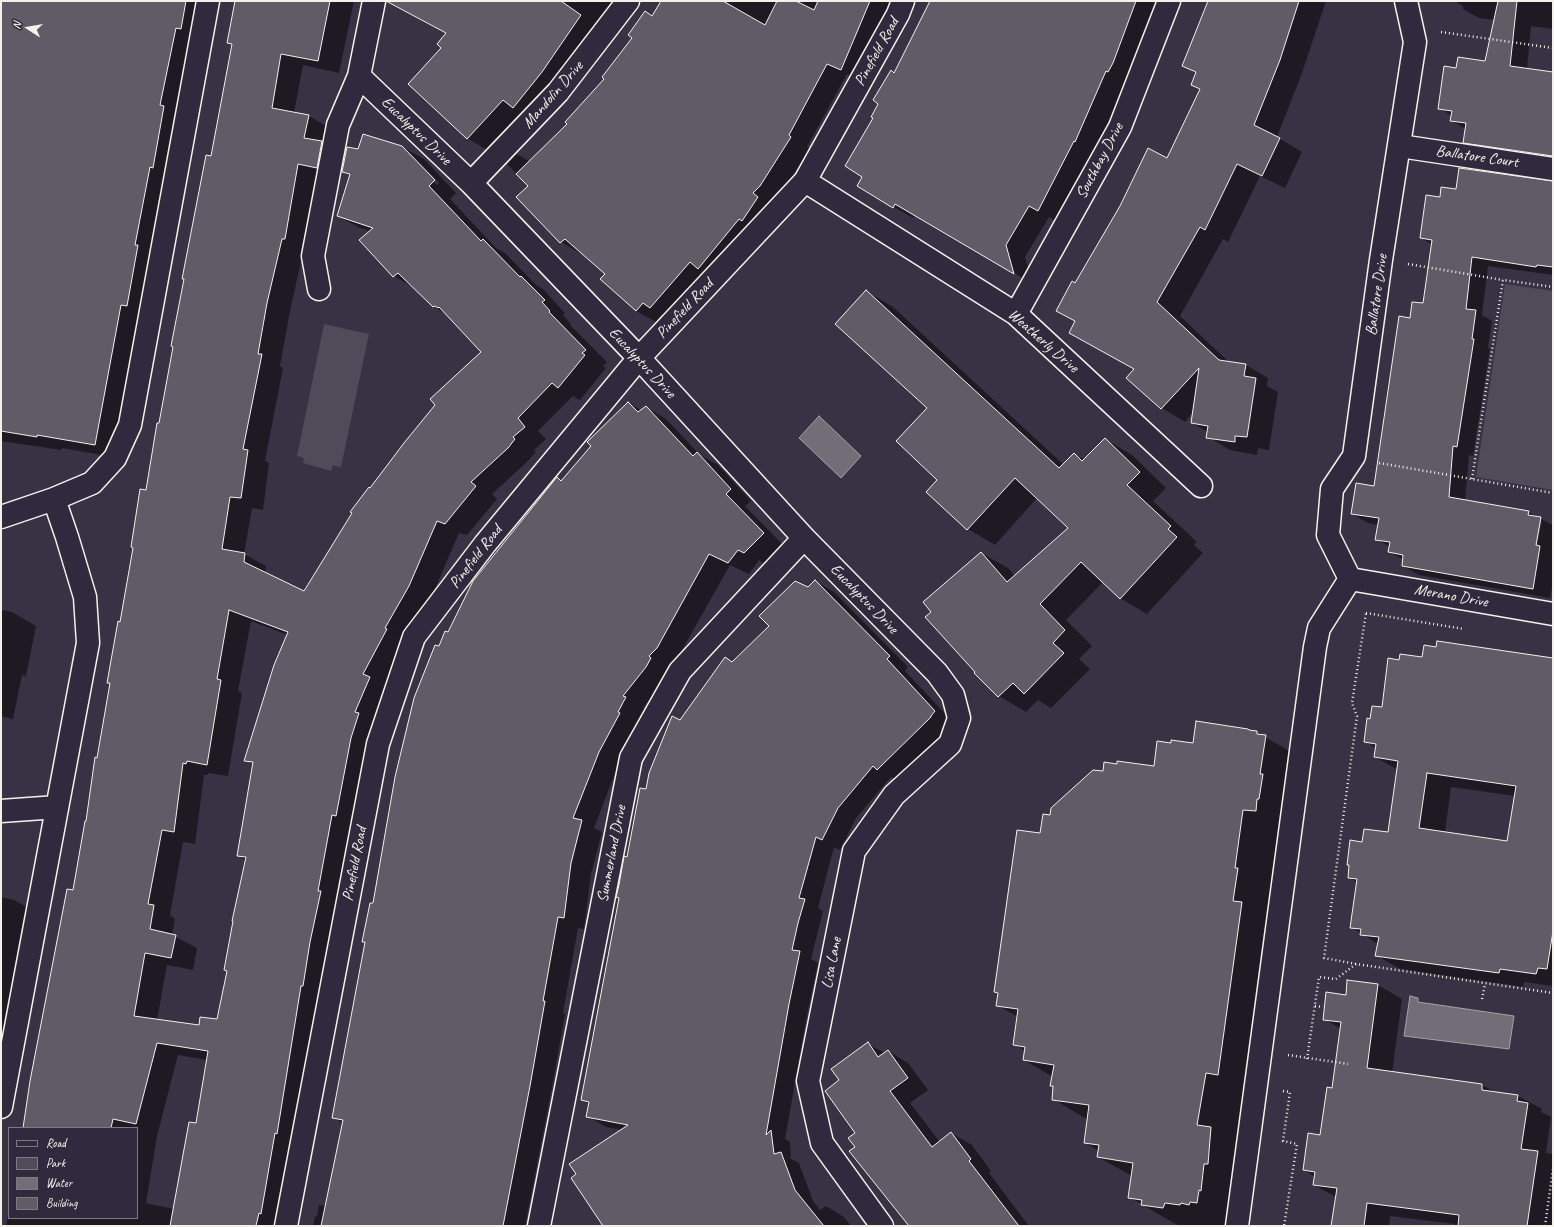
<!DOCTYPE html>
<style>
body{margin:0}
#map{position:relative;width:1554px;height:1227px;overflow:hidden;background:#373244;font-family:Caveat,sans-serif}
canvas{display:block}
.frame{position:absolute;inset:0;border:2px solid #f4f1e8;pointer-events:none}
.legend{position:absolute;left:8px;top:1127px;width:130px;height:92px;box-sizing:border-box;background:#2f2a3d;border:1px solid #7e7a81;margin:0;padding:5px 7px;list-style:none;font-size:12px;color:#f4f1e8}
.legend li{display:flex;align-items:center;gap:8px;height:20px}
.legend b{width:20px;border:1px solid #7e7a81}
.north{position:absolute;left:8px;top:8px;width:40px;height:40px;-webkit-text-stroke:3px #2f2a3d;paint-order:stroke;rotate:282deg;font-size:11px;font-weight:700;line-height:16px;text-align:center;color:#f4f1e8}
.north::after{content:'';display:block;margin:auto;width:14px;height:18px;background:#f4f1e8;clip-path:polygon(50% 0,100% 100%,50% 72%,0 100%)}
</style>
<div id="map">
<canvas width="1554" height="1227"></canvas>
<div class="frame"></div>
<ul class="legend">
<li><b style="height:5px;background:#2f2a3d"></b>Road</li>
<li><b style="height:11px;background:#504b59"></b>Park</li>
<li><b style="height:11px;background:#726e77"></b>Water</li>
<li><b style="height:11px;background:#5f5c67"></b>Building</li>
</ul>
<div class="north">N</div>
</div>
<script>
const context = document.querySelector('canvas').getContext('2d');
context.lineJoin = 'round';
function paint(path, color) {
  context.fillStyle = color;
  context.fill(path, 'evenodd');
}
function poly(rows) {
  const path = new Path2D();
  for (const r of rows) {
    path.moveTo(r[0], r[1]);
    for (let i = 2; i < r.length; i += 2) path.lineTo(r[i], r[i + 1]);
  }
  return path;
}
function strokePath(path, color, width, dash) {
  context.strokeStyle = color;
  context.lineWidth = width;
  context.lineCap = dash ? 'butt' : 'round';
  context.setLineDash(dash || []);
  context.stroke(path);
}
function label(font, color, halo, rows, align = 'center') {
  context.font = font + ' Caveat,sans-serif';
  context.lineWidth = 3;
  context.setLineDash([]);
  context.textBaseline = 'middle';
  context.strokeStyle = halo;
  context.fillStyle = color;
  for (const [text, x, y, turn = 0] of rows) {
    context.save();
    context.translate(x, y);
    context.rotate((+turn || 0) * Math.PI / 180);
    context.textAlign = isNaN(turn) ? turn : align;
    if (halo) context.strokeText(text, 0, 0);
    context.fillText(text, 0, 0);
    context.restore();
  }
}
paint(poly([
 [1505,284,1553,291,1553,490,1476,477],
 [324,324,369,334,341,467,333,465,331,471,303,463,304,458,297,456]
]), '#504b59');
const water = poly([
 [819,416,861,456,841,478,799,438,819,416],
 [1410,996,1418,998,1418,1002,1514,1016,1509,1049,1404,1036,1410,996]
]);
paint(water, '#726e77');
strokePath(water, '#a6a2a4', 1);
paint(poly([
 [1,1,213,1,120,458,62,448,61,450,1,441,1,443],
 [236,1,354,1,339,73,303,65,294,113,309,116,330,128,289,316,280,366,283,368,265,461,269,463,263,510,252,508,244,554,266,566,265,573,305,592,371,489,482,352,446,314,434,307,416,289,394,276,361,240,370,231,360,228,338,216,351,176,343,172,359,150,402,147,424,159,456,193,450,199,496,248,505,253,536,285,543,289,565,313,563,315,571,324,570,325,607,362,603,366,606,368,580,400,573,396,538,431,546,439,534,450,536,452,529,460,492,494,497,499,467,535,459,533,431,598,385,686,391,690,280,1226,6,1226,9,1209,9,1218,137,1218,137,1128,28,1128,98,759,111,684,108,682,147,492,233,45,228,43],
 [408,153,410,153,439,183,437,185],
 [251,621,288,635,246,760,254,765,238,855,246,860,225,970,228,972,218,1020,200,1026,157,1020,167,965,193,970,197,948,172,935,175,919,170,915,183,842,195,844,204,775,208,775,208,773,228,776,242,693,238,691],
 [178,1055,207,1060,197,1124,174,1209,146,1203,157,1136],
 [406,1,620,1,533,119,522,112,487,150,467,138,442,48,447,34,407,12],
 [662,1,894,1,861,81,847,74,807,147,810,149,779,197,670,319,662,314,656,322,636,311,606,274,582,253,581,254,561,242,518,197,529,186,507,164,517,154,541,168,605,78,653,17],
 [931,1,1161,1,1128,83,1126,82,1095,152,1093,151,1058,222,1049,217,1025,257,1033,284,915,215,913,218,858,186,864,176,875,118],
 [1208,1,1326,1,1302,73,1277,137,1302,152,1285,188,1260,176,1228,242,1223,239,1180,316,1229,362,1246,365,1268,378,1267,386,1278,392,1269,450,1258,448,1257,455,1230,450,1208,437,1208,432,1192,423,1193,412,1185,422,1162,408,1127,378,1135,369,1076,321,1076,284,1168,159,1200,90,1192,85,1197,73,1183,66],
 [1454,1,1553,1,1553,29,1531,26,1527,69,1553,73,1553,163,1480,152,1464,142,1466,129,1451,121,1452,116,1439,108,1457,69,1486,62,1495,20,1479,18,1463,9,1463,6],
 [1553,182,1553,275,1488,266,1482,315,1492,321,1488,348,1490,349,1473,456,1469,455,1465,501,1528,512,1553,525,1553,582,1550,598,1419,575,1403,566,1404,560,1389,552,1390,547,1376,539,1379,525,1368,523,1352,514,1375,487,1411,319,1424,304,1433,245,1421,238,1441,198,1457,190],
 [1540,521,1542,521,1536,550,1534,550],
 [866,291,893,307,1064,465,1074,454,1085,460,1105,439,1132,455,1166,488,1153,501,1197,542,1194,545,1203,553,1147,614,1120,598,1103,582,1066,620,1092,646,1079,659,1090,669,1051,708,1038,700,1026,712,999,696,976,673,933,612,981,553,1008,568,1015,576,1069,528,1037,498,995,545,968,529,939,480,928,408],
 [629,403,642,411,646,407,666,419,700,455,718,465,751,501,745,506,783,545,764,564,759,560,749,574,730,565,677,659,668,668,671,670,666,679,643,708,646,710,619,763,594,828,602,832,591,874,584,929,578,928,563,1013,565,1014,550,1098,525,1226,313,1226,315,1216,317,1217,319,1205,326,1206,343,1123,333,1118,374,905,440,648,449,633,473,581,496,552,557,479,562,481],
 [580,821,582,821,571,868,569,867],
 [815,581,834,592,908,667,905,671,953,722,949,728,896,779,891,777,856,818,840,850,834,847,818,908,823,911,811,959,818,963,807,1015,785,1139,790,1142,791,1159,799,1163,813,1201,820,1210,826,1206,844,1217,851,1226,604,1226,622,1130,606,1127,587,1116,589,1104,582,1100,627,858,647,790,680,721,733,663],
 [1,610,12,612,36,626,26,676,22,675,13,719,1,716],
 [1423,658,1553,659,1553,986,1524,982,1523,987,1400,969,1376,955,1378,944,1351,927,1357,882,1349,878,1350,866,1348,864,1363,843,1389,834,1398,770,1375,757,1376,748,1365,741,1371,720,1382,708,1400,661],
 [1451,787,1515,796,1508,842,1445,833],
 [1256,732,1309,762,1303,798,1306,800,1303,824,1301,824,1241,1226,1179,1226,1129,1197,1132,1176,1098,1157,1099,1151,1085,1143,1088,1120,1053,1099,1054,1087,1051,1085,1053,1077,1024,1060,1025,1051,1014,1044,1018,1017,997,1005,999,994,995,992,1041,834,1051,816,1104,773,1155,767,1172,744,1194,744],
 [1,897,14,900,37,913,1,1069],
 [1378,985,1402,999,1392,1073,1482,1085,1495,1092,1518,1096,1542,1109,1541,1112,1551,1117,1546,1153,1553,1154,1553,1226,1455,1226,1455,1224,1390,1216,1389,1226,1332,1226,1336,1197,1314,1185,1315,1177,1304,1170,1321,1136,1333,1089,1341,1029,1324,1019,1347,996],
 [868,1044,885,1053,888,1051,908,1063,928,1090,910,1103,940,1142,951,1133,972,1145,991,1171,989,1173,1029,1226,910,1226,856,1147,856,1133,840,1080]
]), '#0007');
const building = poly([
 [1,1,186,1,181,29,176,28,160,105,164,106,153,168,150,167,135,245,138,245,127,306,121,305,95,445,37,435,37,437,1,431,1,1],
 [235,1,330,1,318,61,281,54,272,108,309,115,304,138,322,141,317,168,298,164,285,239,282,239,267,303,258,354,262,354,243,449,248,450,241,498,230,497,222,549,245,553,244,562,304,591,352,513,350,512,369,487,370,488,404,443,435,405,430,399,481,352,439,307,438,308,435,306,433,307,398,273,393,277,359,240,373,228,337,216,350,174,342,172,347,147,358,149,363,134,402,146,435,180,429,186,481,241,483,239,520,277,521,276,545,300,542,302,550,311,549,312,586,350,582,353,585,355,558,388,552,383,518,418,525,427,513,437,515,439,508,448,471,482,476,486,445,524,437,521,409,586,385,628,387,629,363,674,370,677,355,712,359,713,351,738,336,816,332,815,318,891,321,891,310,942,303,986,301,986,277,1134,275,1133,261,1214,259,1213,256,1226,170,1226,189,1122,196,1123,208,1051,157,1043,136,1124,113,1119,111,1128,23,1128,30,1081,67,889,73,890,85,821,86,821,95,757,97,758,110,683,107,683,118,621,120,622,133,548,131,547,140,489,146,490,157,423,159,423,173,347,171,346,184,279,182,279,206,155,211,156,232,44,227,43,235,1],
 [229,610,288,632,274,665,244,761,253,762,237,856,246,857,232,921,233,921,224,970,227,971,217,1019,200,1017,199,1025,134,1016,145,953,171,958,176,935,150,929,154,905,148,904,162,830,174,832,183,763,186,764,187,761,207,765,221,680,217,679,229,610],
 [386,1,561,1,581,15,542,72,513,108,503,100,467,139,408,84,441,48,437,44,446,33,386,1],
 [661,1,723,1,765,25,777,1,796,1,814,10,818,1,870,1,841,70,827,64,789,135,791,137,760,186,753,193,758,197,742,221,739,219,698,269,690,262,650,308,643,303,636,311,600,279,605,274,565,239,560,243,516,197,528,186,516,174,567,124,565,122,604,79,602,77,632,38,628,35,645,11,652,16,661,1],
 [930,1,1136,1,1113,63,1108,72,1106,71,1075,142,1074,141,1038,211,1029,206,1006,245,1014,274,895,204,893,208,857,186,862,177,845,166,873,118,871,117,878,104,873,100,891,70,894,73,930,1],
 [1208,1,1299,1,1280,60,1254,125,1280,138,1262,176,1237,164,1205,230,1200,227,1157,302,1219,360,1246,364,1244,376,1256,378,1247,437,1235,436,1235,442,1206,438,1208,426,1191,423,1199,368,1161,409,1126,378,1134,369,1069,333,1075,321,1056,311,1072,281,1075,283,1120,206,1148,148,1167,158,1200,89,1191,85,1196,72,1182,66,1208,1],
 [1498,1,1517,1,1510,66,1553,72,1553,156,1463,143,1466,123,1450,121,1452,111,1438,109,1444,66,1456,68,1458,57,1485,61,1498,1],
 [1459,168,1553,181,1553,267,1537,265,1536,267,1472,257,1466,309,1476,310,1472,339,1474,339,1457,447,1453,446,1449,497,1529,511,1528,515,1541,517,1536,545,1540,546,1533,589,1402,566,1403,555,1388,552,1390,542,1375,540,1379,518,1351,514,1356,483,1374,486,1399,316,1410,318,1412,302,1423,303,1432,240,1420,238,1426,195,1440,197,1441,187,1456,189,1459,168],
 [866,290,1059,468,1074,453,1082,461,1105,438,1140,472,1127,485,1171,526,1168,529,1177,537,1120,599,1081,562,1040,604,1065,630,1053,643,1064,653,1024,694,1013,683,998,697,974,673,975,672,925,617,931,612,923,602,981,552,1007,582,1068,528,1015,478,967,530,926,492,937,480,896,441,927,408,835,324,866,290],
 [628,402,638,412,646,406,693,456,697,452,731,489,726,494,764,533,744,553,738,550,728,563,709,554,657,648,649,656,651,658,646,667,623,696,626,697,618,712,620,713,599,752,573,818,582,820,571,863,564,918,558,917,543,1001,545,1001,530,1086,503,1226,321,1226,343,1120,332,1118,365,942,362,942,370,903,373,903,395,777,414,698,435,645,439,646,445,631,448,632,473,581,557,477,561,481,591,446,587,442,628,402],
 [815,580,890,656,887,659,935,711,931,716,931,717,877,770,873,766,838,808,822,840,816,837,799,898,805,899,798,923,792,950,800,951,789,1004,766,1135,771,1130,774,1154,781,1152,795,1190,824,1226,603,1226,571,1178,576,1174,569,1164,628,1125,586,1117,589,1102,581,1100,619,898,616,897,619,885,624,856,627,857,640,788,646,789,649,773,672,716,680,720,725,657,732,662,769,626,759,616,795,581,808,587,815,580],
 [1437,641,1553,658,1553,931,1547,969,1538,968,1536,974,1500,969,1499,973,1375,956,1379,937,1360,935,1361,929,1350,928,1357,879,1348,878,1349,865,1347,865,1350,840,1362,842,1364,829,1388,832,1398,761,1374,757,1376,744,1364,742,1367,718,1370,719,1372,706,1382,707,1388,658,1399,660,1400,654,1422,657,1424,645,1436,647,1437,641],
 [1427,773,1516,786,1507,841,1419,828,1427,773],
 [1196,721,1248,729,1249,730,1257,731,1257,734,1266,735,1260,774,1263,774,1259,799,1257,799,1256,811,1243,810,1235,868,1238,868,1233,901,1242,902,1218,1075,1206,1073,1197,1125,1211,1127,1208,1164,1204,1164,1201,1191,1199,1190,1197,1203,1190,1202,1189,1205,1181,1203,1180,1205,1165,1203,1163,1208,1141,1205,1142,1200,1128,1198,1133,1163,1097,1157,1099,1145,1084,1143,1089,1105,1052,1100,1053,1086,1050,1086,1054,1065,1023,1060,1025,1047,1013,1045,1018,1009,996,1006,998,993,994,992,1017,830,1040,833,1043,814,1050,815,1051,808,1093,770,1103,771,1104,762,1117,764,1117,761,1154,766,1157,741,1171,743,1171,740,1193,743,1196,721],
 [1347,980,1378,984,1367,1068,1482,1084,1482,1090,1518,1095,1517,1101,1528,1103,1521,1149,1538,1151,1527,1226,1458,1226,1459,1215,1367,1203,1364,1226,1331,1226,1337,1188,1313,1185,1315,1172,1303,1170,1308,1133,1320,1135,1327,1087,1332,1088,1341,1022,1323,1020,1326,992,1346,995,1347,980],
 [868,1042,878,1057,888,1050,908,1078,890,1091,932,1147,951,1132,971,1159,969,1161,1019,1226,909,1226,849,1151,855,1147,848,1138,855,1133,825,1091,839,1080,831,1069,868,1042]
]);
paint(building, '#5f5c67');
strokePath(building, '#f4f1e8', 1);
const minor = poly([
 [374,1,359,76,471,183,639,358,804,538,937,673,953,695,959,718,950,744,894,795,854,851,808,1081,822,1143,882,1226],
 [1400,146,1553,169],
 [805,181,1016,314,1201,486],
 [471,183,558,92,628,1],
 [319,289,313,256,338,125,359,76],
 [1016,314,1120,127,1169,1],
 [1,517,54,499],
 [1350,579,1328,535,1332,489,1354,456,1381,260,1415,42,1406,1],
 [1350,579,1553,614],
 [1,811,57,807],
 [1,1107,88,643,85,597,67,537,54,499,92,483,115,458,130,425,208,1],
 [286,1226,378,744,414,637,485,544,639,358,805,181,898,14,903,1],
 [539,1226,631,758,680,671,804,538],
 [1237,1226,1315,647,1319,628,1350,579]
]);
strokePath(minor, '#f4f1e8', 25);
strokePath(poly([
 [1441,32,1553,48],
 [1408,264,1503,280],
 [1379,463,1553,493],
 [1472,479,1503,280,1553,287],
 [1366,613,1464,629],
 [1356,964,1324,958,1357,716,1352,703,1366,613],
 [1482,999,1485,984],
 [1315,1006,1323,1007],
 [1288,1055,1348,1064],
 [1307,1059,1319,977,1336,979,1356,964,1553,993],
 [1283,1091,1290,1092,1283,1141,1297,1144,1284,1226],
 [1545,1226,1553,1169]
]), '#f4f1e8', 2.5, [1, 3]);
strokePath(minor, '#2f2a3d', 22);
label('16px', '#f4f1e8', '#2f2a3d', [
 ["Pinefield Road",877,52,-61],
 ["Mandolin Drive",553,95,-49],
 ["Eucalyptus Drive",416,131,44],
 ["Ballatore Court",1477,157,8],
 ["Southbay Drive",1100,161,-62],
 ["Ballatore Drive",1377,295,-82],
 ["Pinefield Road",685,309,-47],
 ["Weatherly Drive",1043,341,41],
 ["Eucalyptus Drive",642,363,47],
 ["Pinefield Road",476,557,-52],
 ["Merano Drive",1451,596,10],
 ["Eucalyptus Drive",864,599,46],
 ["Summerland Drive",612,854,-79],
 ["Pinefield Road",355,864,-79],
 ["Lisa Lane",832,963,-79]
]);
</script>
